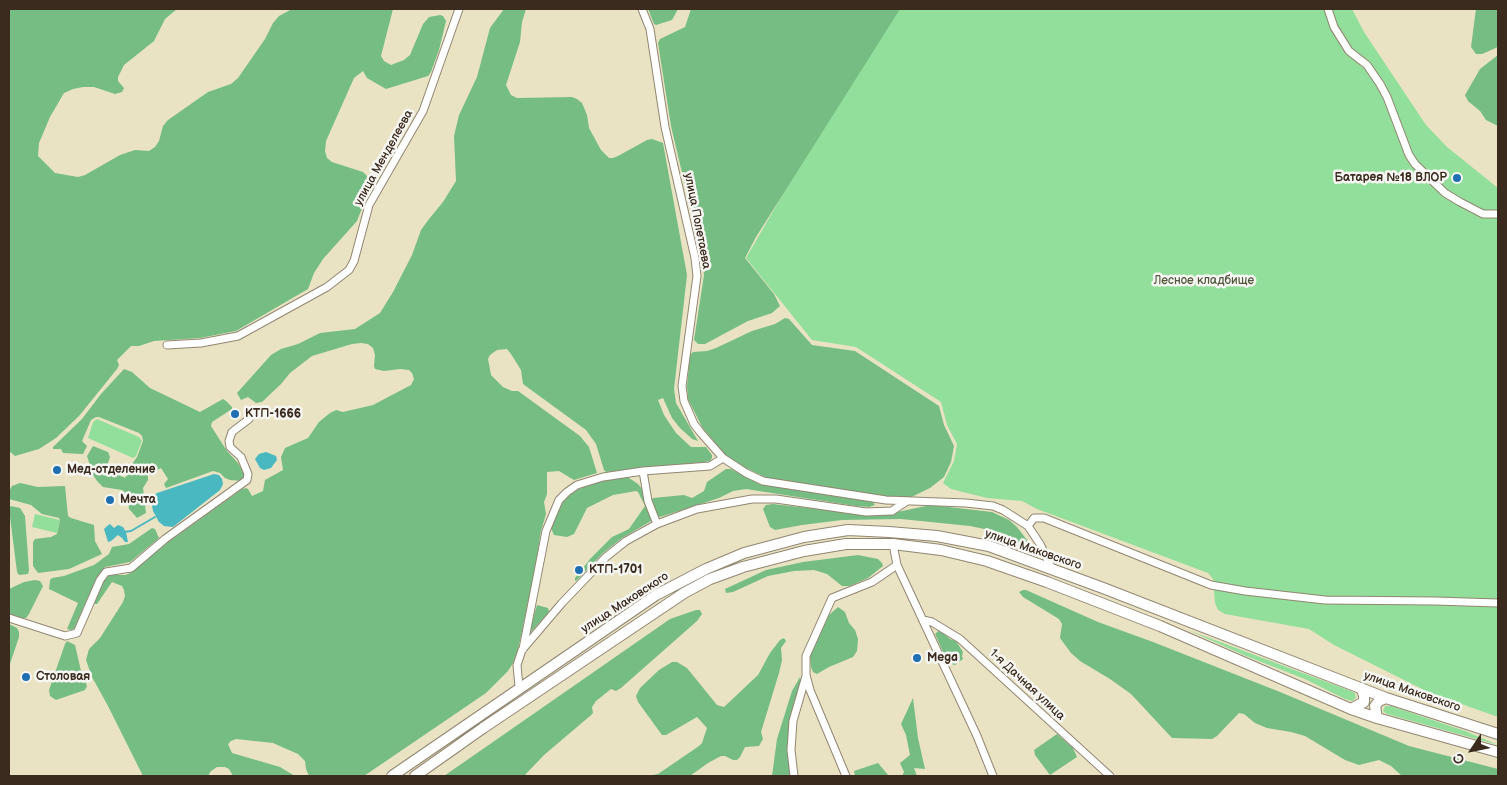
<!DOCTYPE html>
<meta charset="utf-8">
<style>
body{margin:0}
#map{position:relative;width:1507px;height:785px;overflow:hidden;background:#e9e3c4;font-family:"Balsamiq Sans",sans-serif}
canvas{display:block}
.frame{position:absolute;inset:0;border:10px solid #3b2a1e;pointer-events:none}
.north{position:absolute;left:1447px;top:725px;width:50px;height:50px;-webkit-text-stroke:4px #f6f6f2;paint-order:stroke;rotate:236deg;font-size:14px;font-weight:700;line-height:20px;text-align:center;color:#3b2a1e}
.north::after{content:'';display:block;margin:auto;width:18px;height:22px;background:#3b2a1e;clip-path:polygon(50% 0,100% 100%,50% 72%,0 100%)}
</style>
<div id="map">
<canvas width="1507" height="785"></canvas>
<div class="frame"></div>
<div class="north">С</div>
</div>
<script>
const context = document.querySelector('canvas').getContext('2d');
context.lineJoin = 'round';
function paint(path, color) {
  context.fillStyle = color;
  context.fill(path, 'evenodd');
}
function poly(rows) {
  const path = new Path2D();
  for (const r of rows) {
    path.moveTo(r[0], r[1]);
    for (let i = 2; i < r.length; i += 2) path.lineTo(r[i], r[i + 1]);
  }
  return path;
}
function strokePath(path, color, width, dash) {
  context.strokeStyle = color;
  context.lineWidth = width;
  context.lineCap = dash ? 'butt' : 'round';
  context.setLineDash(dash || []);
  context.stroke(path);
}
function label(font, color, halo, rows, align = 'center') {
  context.font = font + ' "Balsamiq Sans",sans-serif';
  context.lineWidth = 5;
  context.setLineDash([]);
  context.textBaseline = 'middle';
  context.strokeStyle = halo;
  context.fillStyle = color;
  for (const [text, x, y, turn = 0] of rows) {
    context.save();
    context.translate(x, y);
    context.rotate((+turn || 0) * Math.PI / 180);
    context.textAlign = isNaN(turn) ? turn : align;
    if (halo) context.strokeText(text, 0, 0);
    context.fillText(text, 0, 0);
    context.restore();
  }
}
paint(poly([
 [898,9,1352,9,1364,32,1426,125,1447,147,1498,188,1498,717,1428,692,1334,645,1309,629,1225,614,1218,610,1215,603,1213,579,1208,573,1037,509,1022,501,987,498,951,489,943,483,954,461,957,444,947,425,941,402,856,347,812,340,746,258,813,142],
 [97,419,139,437,142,441,136,456,133,458,88,438,93,422],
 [35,514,60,520,57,533,32,527],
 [1188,630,1348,690,1355,693,1356,698,1352,701,1345,699,1305,679,1246,656],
 [1385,706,1391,706,1465,731,1498,745,1387,714,1383,711]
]), '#92de9b');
paint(poly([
 [9,9,177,9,165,19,154,41,124,65,118,77,118,81,124,88,122,92,115,94,94,87,83,87,73,89,64,93,50,117,39,143,38,156,55,173,78,177,85,175,120,155,135,150,149,151,155,147,159,141,163,126,168,120,208,92,231,84,238,78,265,39,273,23,279,16,292,9,393,9,381,56,384,61,391,65,404,60,410,55,423,24,429,17,440,15,443,16,446,21,439,50,431,72,428,76,386,89,367,78,363,71,354,78,326,141,325,151,327,158,332,162,363,172,369,178,370,188,357,221,323,259,314,273,308,289,236,331,200,338,154,341,139,346,131,346,117,360,119,365,117,369,79,416,56,438,39,449,15,456,9,451],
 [504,9,526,9,522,22,520,42,506,85,511,95,517,98,572,97,577,99,582,103,587,115,589,128,601,150,609,158,613,158,618,156,647,140,652,139,663,143,687,275,674,389,676,403,698,441,692,439,680,428,672,418,663,398,658,400,664,415,676,433,691,447,706,447,712,455,712,458,710,461,704,462,606,472,604,470,596,444,586,430,523,384,521,370,511,354,507,349,497,350,490,355,488,359,491,375,503,387,512,391,518,391,580,436,589,447,597,473,574,480,559,471,547,472,547,494,544,502,546,514,541,531,535,569,518,650,513,663,508,671,486,693,364,776,309,776,306,769,305,761,298,754,273,743,236,739,231,741,228,744,232,753,280,767,295,776,233,776,229,769,225,767,217,767,211,771,208,776,143,776,108,706,92,677,86,660,89,649,100,638,123,602,125,596,124,590,122,586,112,582,97,604,95,604,94,600,105,577,111,575,126,575,130,573,167,543,242,489,246,488,248,489,252,496,263,491,265,480,283,470,281,457,285,448,308,438,319,422,330,413,336,410,343,412,373,405,411,385,414,379,412,373,409,370,400,369,384,371,375,369,374,366,375,355,373,348,368,344,361,343,352,344,312,356,290,373,281,384,262,402,256,403,248,397,241,400,237,393,271,355,281,349,298,344,320,333,355,329,380,313,393,292,412,255,421,230,429,219,443,202,456,181,454,136,459,115,477,77,490,28],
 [648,9,678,9,672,20,656,25,654,24],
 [691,9,900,9,756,237,745,258,774,294,780,306,772,313,748,321,705,344,698,344,694,340,704,275,702,257,671,126,658,43,660,39,685,27],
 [1476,9,1498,9,1498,47,1482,54,1476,54,1471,47],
 [1498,55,1498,126,1486,120,1480,111,1468,101,1465,95,1480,69],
 [785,318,789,319,812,345,855,351,939,406,944,425,954,446,951,462,944,477,930,488,901,502,844,490,767,478,744,467,726,456,702,427,688,399,687,386,690,355,693,352,707,351,716,348,752,331,775,324],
 [124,369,132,372,150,388,200,412,223,399,226,401,232,407,232,409,212,422,211,426,227,451,238,463,244,474,242,481,230,480,225,478,220,473,213,471,166,488,164,484,168,479,161,468,148,475,148,480,143,488,146,513,137,518,129,509,127,494,122,490,103,487,97,481,93,475,87,456,93,446,108,452,110,457,106,469,125,478,132,464,137,457,143,441,142,436,139,433,99,417,96,417,91,420,82,441,87,446,83,454,63,453,61,449,53,449,53,447,82,419,101,394],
 [726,469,731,469,759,484,873,502,875,505,869,507,856,506,746,489,733,491,719,498,660,517,657,515,651,501,653,498,684,495,692,498,704,491,707,482],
 [626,476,638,484,642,489,651,521,622,538,603,553,577,580,575,581,575,578,590,559,612,537,629,529,645,506,638,492,636,491,613,495,587,508,574,534,567,537,554,535,551,528,563,502,570,495,579,489,603,480],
 [20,483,38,487,65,486,68,516,71,518,94,525,95,541,102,554,69,569,38,573,33,566,33,542,35,539,51,537,57,534,60,520,59,518,42,514,31,505,9,499,9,491,12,486],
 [773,504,878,516,931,505,992,512,1009,520,1017,527,1030,544,1027,546,989,530,970,526,901,519,842,520,802,525,775,530,770,527,763,509,766,505],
 [11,506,20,508,25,516,29,570,28,574,19,575,17,572,9,509],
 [152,528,155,529,159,538,130,562,105,567,103,570,88,597,74,629,71,630,67,629,78,603,49,589,50,580,52,578,64,576,94,565,109,554,112,547,129,544],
 [858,555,878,559,882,563,883,566,868,578,850,586,842,586,827,574,814,570,794,571,768,576,733,592,726,593,725,589,766,570,803,562],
 [35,580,40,581,43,586,29,614,26,618,22,618,9,614,9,589,24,582],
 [1023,590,1026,590,1098,622,1153,642,1280,692,1409,746,1498,769,1498,776,1402,776,1391,766,1379,760,1359,765,1345,760,1305,736,1291,732,1267,728,1255,723,1244,714,1239,713,1217,736,1212,739,1172,738,1131,694,1110,679,1080,661,1071,653,1060,638,1062,624,1059,619,1023,597,1019,592],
 [537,605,548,608,549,612,530,633,529,632],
 [838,607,845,612,849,623,855,630,858,639,857,651,853,657,829,667,817,674,813,672,811,667,810,656,829,615],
 [696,610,700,610,702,614,697,621,621,688,616,691,611,689,596,701,592,707,593,713,590,716,544,755,524,776,444,776,670,619],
 [9,624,17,628,19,632,19,637,9,667],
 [938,631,943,633,950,639,956,641,963,652,962,656,963,659,955,665,948,663,936,636,935,634],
 [784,638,786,641,781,648,782,660,779,673,761,732,763,739,759,746,745,747,740,757,737,760,733,760,725,756,721,756,708,763,690,776,648,776,658,774,699,746,702,743,707,728,697,717,666,735,662,735,638,702,636,696,640,688,659,670,672,662,677,662,687,668,717,705,724,707,758,675,770,653,780,640],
 [67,641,75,645,81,671,87,686,85,690,56,700,50,696,49,690,65,644],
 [800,677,802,683,788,742,790,776,772,776,777,739,792,691],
 [913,698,918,738,925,769,914,768,917,776,902,776,904,772,900,763,910,755,906,735,901,724],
 [1057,734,1073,748,1077,757,1050,775,1035,755,1034,750],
 [878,763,889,776,855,776,854,771]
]), '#75bd83');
paint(poly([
 [266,452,276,456,277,460,271,468,264,470,260,468,255,459,259,454],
 [214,474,219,475,222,479,223,484,220,490,173,527,164,526,159,522,153,511,151,500,153,496,157,493],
 [110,524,114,528,118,525,123,527,126,532,128,542,125,542,122,538,118,535,111,541,108,542,104,529,107,526]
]), '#49b8c1');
strokePath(poly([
 [124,532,131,531,155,517]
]), '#49b8c1', 2);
const minor = poly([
 [642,9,650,29,665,127,695,258,697,276,682,386,684,401,694,424,701,433,723,458,746,473,763,481,886,500,966,503,993,506,1003,510,1028,526,1040,544,1052,569],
 [1328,9,1334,27,1349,51,1367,65,1380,84,1387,97,1409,155,1415,164,1445,193,1460,202,1483,214,1498,214],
 [167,345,201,343,238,336,327,287,349,270,354,261,369,205,423,111,459,9],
 [643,471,648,501,657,524],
 [1028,526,1034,518,1044,518,1211,585,1245,591,1325,600,1435,601,1498,603],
 [893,544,897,565,977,736,993,776],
 [9,618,65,636,77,633,100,580,106,572,131,568,165,539,247,480,248,474,241,457,230,447,229,441,232,432,249,419],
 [923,620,932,622,960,639,1110,776],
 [523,649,546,531,559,500,567,492,577,485,603,477,643,471,710,466,723,458],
 [519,687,517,665,522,650,562,603,606,557,626,541,657,524,697,509,752,499,776,499,866,512,892,511,907,501],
 [794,776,791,750,793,721,806,676],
 [846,776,810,690,806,675,806,656,832,598,872,582,897,565]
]);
const highway = poly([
 [1351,709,1364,702,1364,695,1361,688],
 [1377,718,1375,706,1379,701,1386,698],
 [392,776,656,595,706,569,744,553,804,537,848,530,889,532,937,536,989,546,1103,588,1386,698,1498,734],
 [415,776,483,728,684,593,710,579,743,567,804,551,846,544,893,544,941,550,987,561,1047,582,1160,626,1351,709,1377,718,1498,752]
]);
strokePath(minor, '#928671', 9);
strokePath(highway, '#928671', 12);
strokePath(minor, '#fff', 7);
strokePath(highway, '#fff', 10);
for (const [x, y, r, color] of [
 [1457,178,5,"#1f6fb2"],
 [235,414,5,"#1f6fb2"],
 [57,470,5,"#1f6fb2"],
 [110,500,5,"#1f6fb2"],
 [579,570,5,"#1f6fb2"],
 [917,658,5,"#1f6fb2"],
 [26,677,5,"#1f6fb2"]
]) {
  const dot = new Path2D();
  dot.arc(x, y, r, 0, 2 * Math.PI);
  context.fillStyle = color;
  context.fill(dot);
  strokePath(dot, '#f6f6f2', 2);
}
label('12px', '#3b2a1e', '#f6f6f2', [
 ["улица Менделеева",384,158,-61],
 ["улица Полетаева",697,221,79],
 ["улица Маковского",1033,550,19],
 ["улица Маковского",625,603,-33],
 ["1-я Дачная улица",1027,685,43],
 ["улица Маковского",1412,692,19]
]);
label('bold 12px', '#3b2a1e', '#f6f6f2', [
 ["Батарея №18 ВЛОР",1447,178,"right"],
 ["КТП-1666",245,414],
 ["Мед-отделение",67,470],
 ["Мечта",120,500],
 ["КТП-1701",589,570],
 ["Mega",927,658],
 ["Столовая",36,677]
], 'left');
label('12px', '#51573d', '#f6f6f2', [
 ["Лесное кладбище",1204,281]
]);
</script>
